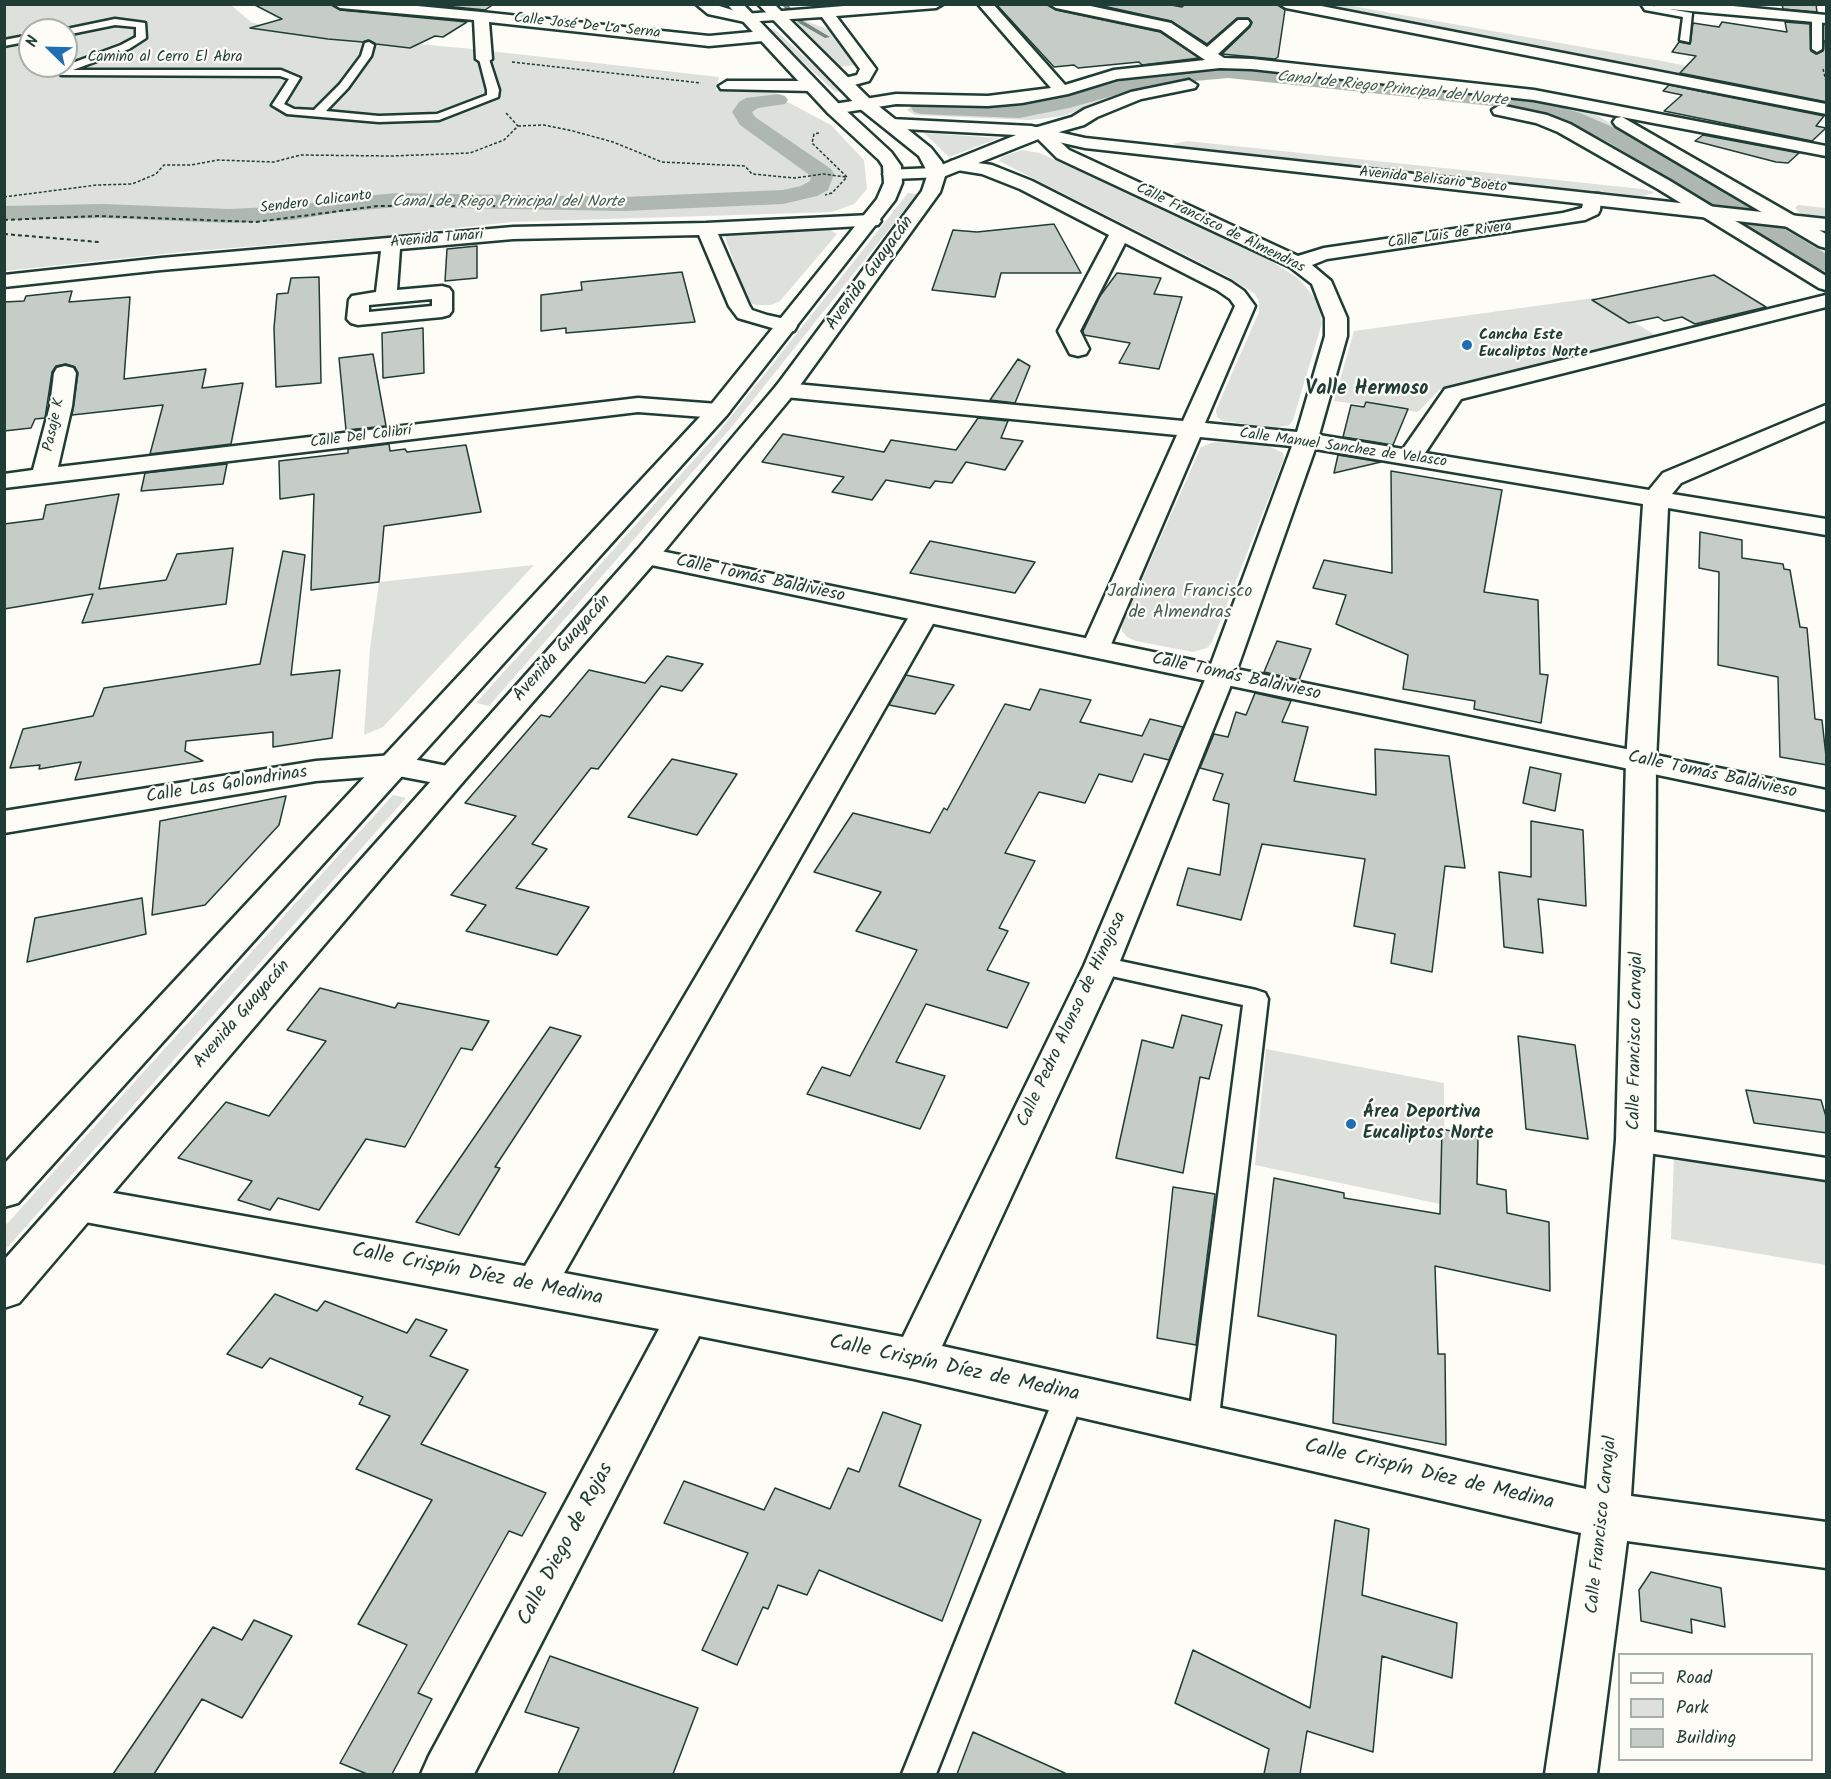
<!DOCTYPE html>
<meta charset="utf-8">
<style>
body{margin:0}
#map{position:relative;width:1831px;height:1779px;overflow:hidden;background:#fdfcf7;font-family:Kalam,sans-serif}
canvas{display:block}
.frame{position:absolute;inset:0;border:6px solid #1f3d34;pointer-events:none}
.legend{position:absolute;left:1618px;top:1653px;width:195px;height:108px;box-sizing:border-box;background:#fdfcf7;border:2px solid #a4b0a9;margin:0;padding:8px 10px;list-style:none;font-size:18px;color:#1f3d34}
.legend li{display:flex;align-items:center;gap:12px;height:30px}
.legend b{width:30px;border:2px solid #a4b0a9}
.north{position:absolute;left:18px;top:18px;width:60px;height:60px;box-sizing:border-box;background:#fdfcf7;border:2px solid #a4b0a9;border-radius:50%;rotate:293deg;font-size:16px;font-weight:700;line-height:24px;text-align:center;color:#1f3d34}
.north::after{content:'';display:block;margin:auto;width:21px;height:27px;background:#1f6fb2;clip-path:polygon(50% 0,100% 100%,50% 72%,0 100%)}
</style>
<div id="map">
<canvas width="1831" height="1779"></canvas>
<div class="frame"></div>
<ul class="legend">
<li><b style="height:8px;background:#fdfcf7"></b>Road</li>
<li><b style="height:16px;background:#dde0db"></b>Park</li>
<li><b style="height:16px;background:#c6cdc7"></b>Building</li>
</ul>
<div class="north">N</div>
</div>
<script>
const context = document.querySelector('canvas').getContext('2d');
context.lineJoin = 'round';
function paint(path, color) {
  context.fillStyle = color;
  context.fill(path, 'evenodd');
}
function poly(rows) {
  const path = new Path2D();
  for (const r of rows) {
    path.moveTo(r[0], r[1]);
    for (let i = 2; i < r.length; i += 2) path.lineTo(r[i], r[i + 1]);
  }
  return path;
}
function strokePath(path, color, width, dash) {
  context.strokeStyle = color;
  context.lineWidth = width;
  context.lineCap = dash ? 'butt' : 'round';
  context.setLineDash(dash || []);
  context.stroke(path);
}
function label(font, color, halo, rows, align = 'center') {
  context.font = font + ' Kalam,sans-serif';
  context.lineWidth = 4.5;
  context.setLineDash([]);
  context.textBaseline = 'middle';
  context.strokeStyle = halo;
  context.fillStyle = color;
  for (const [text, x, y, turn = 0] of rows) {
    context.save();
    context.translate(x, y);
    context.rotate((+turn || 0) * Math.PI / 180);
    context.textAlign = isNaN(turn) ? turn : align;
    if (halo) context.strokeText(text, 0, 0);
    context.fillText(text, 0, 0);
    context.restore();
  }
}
paint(poly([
 [4,5,231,5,251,22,279,31,472,49,719,77,716,90,773,91,784,100,831,125,864,160,867,189,854,204,832,212,511,222,393,235,182,252,5,271],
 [30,30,66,30,66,66,30,66],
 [1313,5,1346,5,1667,62,1826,94,1826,102],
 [803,20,830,30,839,38,856,65,838,67,808,40,795,23],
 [774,29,842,91,835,92,768,29],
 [1228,66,1547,101,1598,116,1709,183,1664,178,1603,141,1569,124,1514,109,1248,78,1204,78,1155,86,1123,94,1063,116,1030,120,915,115,907,110,911,106,926,104,1007,103,1042,100,1111,81,1154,73],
 [924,133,999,138,949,157],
 [1187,141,1642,189,1654,192,1651,194,1642,196,1183,148,1173,144],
 [1022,150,1040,153,1263,256,1299,279,1318,302,1322,323,1293,420,1289,425,1276,428,1223,421,1217,417,1216,410,1259,312,1259,301,1255,294,1227,276,999,161,1002,157],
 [908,193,917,194,730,429,489,706,476,703,718,433],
 [1798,205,1826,208,1826,219,1802,215,1795,208],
 [827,228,837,234,780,301,771,305,756,305,748,302,725,237,727,234],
 [1748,228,1794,233,1826,252,1826,276],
 [1594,298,1655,335,1439,390,1418,412,1334,401,1354,331],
 [1214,442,1267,445,1283,453,1284,459,1212,642,1207,648,1193,652,1136,641,1127,637,1122,631,1122,625,1201,447],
 [534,565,383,727,364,735,370,649,379,582],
 [393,795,406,798,5,1250,5,1226],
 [1266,1049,1444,1083,1445,1205,1255,1165],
 [1674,1156,1826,1180,1826,1265,1671,1239]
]), '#dde0db');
paint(poly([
 [781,4,787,4,803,21,830,37,825,38,799,23,781,4]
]), '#75877f');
paint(poly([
 [1228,66,1505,95,1547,103,1580,113,1624,132,1826,254,1826,271,1817,269,1608,142,1566,121,1505,107,1228,78,1152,85,1069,108,1019,118,921,114,914,112,911,108,914,104,921,102,1019,106,1060,98,1150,73,1228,66],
 [778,94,785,96,788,100,785,104,758,108,752,112,755,117,831,169,834,174,828,190,817,196,783,204,624,211,398,207,340,212,293,220,229,223,103,218,4,220,4,206,103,204,229,209,293,206,340,198,398,193,624,197,783,190,801,186,810,181,811,176,740,125,732,112,739,102,746,98,778,94]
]), '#aeb8b1');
const building = poly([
 [253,4,331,4,340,10,467,22,443,37,435,36,410,48,376,44,368,40,363,42,328,39,250,28,282,19,253,4],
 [425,4,494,4,485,10,425,4],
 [996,4,1047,4,1056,10,1160,32,1199,58,1142,65,1139,62,1078,68,1074,65,1054,67,996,4],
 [1094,4,1166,4,1182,7,1185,4,1277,4,1285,10,1278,57,1275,59,1222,54,1250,27,1252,22,1248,18,1237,18,1207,44,1171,21,1094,4],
 [1782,4,1816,4,1817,12,1783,9,1782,4],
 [1722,22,1787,32,1785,22,1810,24,1811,51,1816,54,1823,51,1824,41,1827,41,1827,102,1680,73,1696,56,1672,52,1679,42,1690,44,1693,23,1719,27,1722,22],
 [1669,85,1824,116,1816,126,1826,128,1812,141,1664,111,1682,95,1663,91,1669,85],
 [1703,135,1799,153,1788,163,1776,162,1695,141,1703,135],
 [1054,224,1081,273,1001,273,995,297,932,290,953,230,977,232,1054,224],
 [477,246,477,278,445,281,447,249,477,246],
 [682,272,695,322,566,333,566,328,541,331,541,295,582,290,581,282,682,272],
 [1117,273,1161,278,1154,294,1182,297,1159,369,1119,363,1130,343,1084,335,1083,331,1100,296,1117,273],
 [1714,275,1766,307,1695,324,1682,317,1664,321,1658,317,1629,323,1592,300,1714,275],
 [319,277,321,383,276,387,274,328,277,294,288,293,291,278,319,277],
 [72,291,69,302,130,297,124,379,206,369,202,388,243,383,231,444,150,454,163,405,72,415,78,373,75,367,66,364,56,366,52,372,45,418,35,419,31,428,4,431,4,302,24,301,26,296,72,291],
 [423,328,424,373,383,378,382,333,423,328],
 [373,354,386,426,346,430,339,358,373,354],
 [1018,359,1030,366,1015,403,990,400,1018,359],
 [1366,402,1408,409,1393,445,1343,437,1351,405,1364,407,1366,402],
 [978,418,1008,421,1001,438,1023,441,1005,470,966,462,952,483,935,481,930,488,886,480,872,500,832,492,844,477,762,462,783,434,884,452,891,440,956,450,978,418],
 [389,444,390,451,405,449,407,452,466,445,481,512,384,526,379,582,311,590,314,494,280,499,279,461,348,453,348,449,389,444],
 [1338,455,1381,462,1334,473,1338,455],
 [227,464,223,484,141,491,145,473,227,464],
 [1391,471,1502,490,1484,592,1538,600,1540,674,1548,675,1541,723,1474,709,1475,701,1403,689,1408,655,1336,624,1346,595,1313,588,1324,560,1392,573,1391,471],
 [119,494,99,589,166,580,177,554,233,548,226,604,82,623,93,594,4,609,4,524,43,519,46,505,119,494],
 [1700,532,1742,540,1742,558,1783,564,1784,569,1790,570,1800,627,1807,628,1815,719,1822,720,1827,765,1780,757,1778,677,1718,665,1719,572,1699,568,1700,532],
 [930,541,1035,562,1015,593,910,573,930,541],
 [283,551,305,555,291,675,340,670,332,738,273,747,273,732,186,741,185,751,203,761,75,780,81,762,39,769,40,765,10,768,23,729,93,716,104,688,260,664,283,551],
 [1277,641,1311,649,1299,680,1264,672,1277,641],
 [667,656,703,664,682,691,661,686,598,769,591,768,532,844,547,849,516,888,589,907,557,955,466,931,486,905,451,895,516,816,465,803,541,715,550,717,589,670,645,683,667,656],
 [906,675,954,685,935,714,889,705,906,675],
 [1040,689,1091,700,1080,722,1142,736,1150,719,1183,727,1169,760,1144,754,1132,782,1099,774,1085,803,1039,792,1005,853,1035,861,999,928,1008,931,987,970,1029,983,1007,1028,926,1004,896,1062,945,1076,920,1129,807,1094,822,1067,850,1076,917,950,856,931,881,892,814,872,853,813,930,833,944,808,947,810,1005,704,1030,710,1040,689],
 [1255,693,1291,701,1282,722,1308,727,1294,781,1376,795,1375,749,1449,756,1465,868,1445,866,1432,972,1391,963,1395,934,1354,926,1365,859,1262,844,1241,920,1177,905,1188,868,1220,875,1229,804,1213,800,1223,774,1200,768,1214,734,1228,737,1236,712,1246,715,1255,693],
 [672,759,737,774,697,835,628,817,672,759],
 [1530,767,1561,774,1555,811,1523,803,1530,767],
 [286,796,279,825,205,905,152,915,160,821,286,796],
 [1531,821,1583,830,1586,906,1538,899,1543,953,1504,947,1499,872,1531,877,1531,821],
 [142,898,146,934,27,962,35,918,142,898],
 [320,988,395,1008,398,1003,489,1021,472,1050,461,1048,405,1147,366,1139,319,1210,278,1198,270,1210,238,1200,252,1181,178,1158,226,1102,269,1116,326,1041,287,1030,320,988],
 [1182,1015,1222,1025,1209,1079,1200,1077,1183,1173,1116,1158,1142,1040,1173,1048,1182,1015],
 [550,1027,581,1036,495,1167,500,1168,459,1235,416,1222,550,1027],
 [1518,1036,1575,1045,1588,1139,1526,1129,1518,1036],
 [1746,1090,1821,1100,1827,1120,1827,1133,1754,1123,1746,1090],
 [1442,1129,1478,1137,1477,1184,1506,1190,1507,1213,1549,1222,1550,1291,1435,1266,1438,1354,1445,1354,1446,1445,1333,1423,1336,1335,1258,1316,1274,1178,1344,1193,1344,1198,1440,1214,1442,1129],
 [1173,1187,1215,1194,1196,1345,1157,1338,1173,1187],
 [275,1294,317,1311,325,1301,407,1333,416,1319,447,1330,430,1356,468,1370,421,1444,546,1493,522,1536,509,1531,418,1693,432,1699,392,1774,367,1774,340,1763,407,1645,358,1624,432,1500,356,1469,390,1416,359,1404,363,1397,270,1358,262,1368,227,1354,275,1294],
 [883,1412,921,1425,899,1486,981,1520,942,1621,819,1570,807,1595,778,1585,768,1609,763,1607,737,1665,702,1650,748,1553,664,1523,684,1481,764,1510,775,1488,830,1509,848,1468,859,1472,883,1412],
 [1335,1520,1369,1529,1362,1595,1457,1623,1452,1678,1382,1656,1373,1752,1307,1731,1300,1774,1264,1774,1269,1749,1175,1703,1193,1650,1310,1708,1335,1520],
 [1651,1572,1721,1588,1725,1627,1691,1619,1692,1633,1641,1621,1639,1590,1651,1572],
 [254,1620,292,1636,242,1718,202,1699,154,1774,113,1774,213,1627,242,1640,254,1620],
 [550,1656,698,1708,673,1774,558,1774,579,1728,525,1712,550,1656],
 [973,1732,1067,1774,957,1774,973,1732]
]);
paint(building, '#c6cdc7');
strokePath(building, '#1f3d34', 1.5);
const service = poly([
 [1641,4,1692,13,1689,42,1680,40,1683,17,1645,10,1641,4],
 [1817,15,1822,18,1822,49,1817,52,1812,49,1812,18,1817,15],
 [115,19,145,23,146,38,129,49,73,70,281,70,300,78,284,104,294,109,314,110,340,84,361,56,365,43,369,42,374,45,371,56,348,88,326,111,379,116,437,114,487,95,487,90,479,59,484,56,489,59,499,90,498,97,439,120,379,122,287,114,272,105,289,79,280,76,61,75,60,73,64,66,121,45,136,37,136,27,115,25,66,35,66,30,62,30,115,19],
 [30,35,30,41,4,46,4,40,30,35],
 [1101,957,1256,990,1265,993,1268,999,1218,1425,1214,1435,1203,1439,1192,1435,1188,1425,1243,1005,1093,972,1089,966,1093,960,1101,957],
 [1635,1129,1826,1158,1826,1180,1635,1151,1626,1148,1622,1140,1626,1132,1635,1129],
 [1070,1381,1080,1385,1085,1395,936,1774,902,1774,1055,1395,1060,1385,1070,1381]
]);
const minor = poly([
 [333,4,396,4,481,12,709,36,763,31,771,36,763,41,709,46,489,22,492,59,484,64,476,59,474,20,340,8,333,4],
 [696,4,713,4,745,14,869,4,943,4,936,8,836,16,876,69,869,81,843,88,835,83,837,80,857,75,860,69,822,17,745,22,708,14,696,4],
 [978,4,993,4,1065,85,1114,70,1205,60,1161,30,1056,8,1049,4,1081,4,1171,23,1207,47,1238,20,1248,20,1250,23,1248,26,1218,54,1224,58,1252,59,1534,90,1826,146,1826,156,1622,117,1826,234,1826,248,1819,246,1616,126,1613,122,1616,118,1622,117,1534,100,1252,69,1220,68,1117,79,1068,94,1022,103,988,106,896,104,834,114,828,113,826,109,828,105,896,94,988,96,1051,88,978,4],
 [1279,4,1311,4,1826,104,1826,114,1286,8,1279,4],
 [1650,4,1712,4,1826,15,1826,23,1657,8,1650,4],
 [1189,80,1197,85,1195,88,1141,99,1097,117,1084,125,1052,134,1069,150,1298,256,1324,248,1563,213,1582,208,1585,194,1599,194,1601,198,1600,210,1598,214,1585,220,1327,259,1312,265,1331,281,1347,318,1347,336,1319,435,1403,449,1445,389,1826,295,1826,307,1461,399,1425,453,1649,490,1663,473,1826,405,1826,420,1681,483,1672,494,1826,519,1826,535,1668,508,1656,761,1654,1140,1631,1496,1826,1522,1826,1568,1627,1541,1597,1774,1545,1774,1581,1533,914,1379,699,1336,474,1774,421,1774,429,1756,659,1329,80,1221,66,1216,60,1204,66,1192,80,1187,525,1266,910,615,914,609,924,607,934,609,938,615,564,1273,903,1337,1084,966,1207,675,1292,446,1200,437,1109,649,1105,655,1095,657,1085,655,1081,649,1177,435,785,397,777,395,774,390,777,385,785,383,1183,421,1235,306,1230,299,1217,290,1125,243,1080,331,1089,349,1086,354,1078,356,1070,354,1058,331,1109,235,1020,189,982,174,951,169,948,165,951,161,957,160,992,165,1032,181,1231,282,1244,291,1255,306,1205,423,1297,432,1325,336,1325,318,1312,284,1290,267,1057,158,1031,132,1034,128,1072,117,1085,109,1131,92,1189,80],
 [1315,449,1643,504,1626,761,1616,1140,1586,1489,942,1346,1118,966,1235,675,1315,449],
 [727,81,812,81,820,86,812,91,721,89,719,86,727,81],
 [1500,105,1547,115,1570,124,1670,181,1826,276,1826,290,1819,288,1658,189,1558,132,1536,123,1494,114,1492,110,1500,105],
 [871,215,878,217,881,221,878,225,718,234,749,305,752,310,767,315,794,321,797,326,794,331,786,332,738,318,729,306,699,235,513,239,400,249,397,290,442,286,449,288,452,292,452,311,449,315,442,317,358,325,351,323,347,319,349,300,352,296,376,292,381,251,161,270,4,287,4,275,161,258,513,227,706,223,871,215],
 [432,299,432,306,369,312,369,305,432,299],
 [65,366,73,368,76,373,72,406,58,467,638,398,718,404,726,406,730,411,726,416,718,418,638,412,4,488,4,474,33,470,50,406,54,373,57,368,65,366],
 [393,755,462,769,466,776,462,783,451,786,393,775,316,781,4,833,4,811,316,761,393,755]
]);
const tertiary = poly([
 [891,119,1031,126,1085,138,1826,219,1826,231,1085,148,1041,138,943,177,892,179,886,178,883,174,886,170,934,168,1016,135,885,128,882,124,885,120,891,119],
 [646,548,1826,790,1826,810,637,562,633,556,637,550,646,548]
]);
const primary = poly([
 [727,4,743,4,840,105,891,152,901,166,902,183,895,200,726,416,18,1203,4,1207,4,1164,710,406,877,199,884,183,883,166,879,160,828,113,727,4],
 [758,4,774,4,871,100,931,148,942,162,946,173,940,192,793,395,655,562,462,783,19,1303,4,1308,4,1260,637,550,777,385,922,191,928,173,919,156,859,108,758,4]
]);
strokePath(service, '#1f3d34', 5);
strokePath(minor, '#1f3d34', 5);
strokePath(tertiary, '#1f3d34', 5);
strokePath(primary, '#1f3d34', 5);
strokePath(poly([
 [512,62,701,83],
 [1823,69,1826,81],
 [518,126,544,125,573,131,613,142,662,162,745,166,752,174,795,178,823,174,846,177],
 [819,133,814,134,812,143,847,177,832,193,825,195],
 [4,197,97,185,132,184,156,174,164,165,191,165,218,160,274,162,301,155,392,156,470,153,504,140,518,126,506,113]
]), '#1f3d34', 1.5, [3, 2]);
strokePath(poly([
 [4,220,98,216,256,222,378,206,495,206],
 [4,234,99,242]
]), '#1f3d34', 2, [4, 3]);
paint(service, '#fdfcf7');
paint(minor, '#fdfcf7');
paint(tertiary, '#fdfcf7');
paint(primary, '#fdfcf7');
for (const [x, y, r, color] of [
 [1467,345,6,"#1f6fb2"],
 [1351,1124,6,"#1f6fb2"]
]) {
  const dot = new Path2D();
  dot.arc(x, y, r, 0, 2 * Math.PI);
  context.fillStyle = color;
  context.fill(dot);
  strokePath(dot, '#fdfcf7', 2);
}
label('15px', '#1f3d34', '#fdfcf7', [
 ["Calle José De La Serna",587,27,6],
 ["Camino al Cerro El Abra",165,58],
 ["Avenida Belisario Boeto",1433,181,6],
 ["Sendero Calicanto",316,203,-7],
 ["Calle Francisco de Almendras",1220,229,26],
 ["Calle Luis de Rivera",1450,236,-8],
 ["Avenida Tunari",437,240,-5],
 ["Pasaje K",55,425,-78],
 ["Calle Del Colibrí",361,438,-7],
 ["Calle Manuel Sanchez de Velasco",1343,449,8]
]);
label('bold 15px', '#1f3d34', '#fdfcf7', [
 ["Cancha Este",1479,336],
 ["Eucaliptos Norte",1479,353]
], 'left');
label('italic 16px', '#435c53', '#fdfcf7', [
 ["Canal de Riego Principal del Norte",1392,90,6],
 ["Canal de Riego Principal del Norte",508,203]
]);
label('18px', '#1f3d34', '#fdfcf7', [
 ["Avenida Guayacán",871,274,-54],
 ["Calle Tomás Baldivieso",760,580,12],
 ["Avenida Guayacán",563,649,-48],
 ["Calle Tomás Baldivieso",1236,678,12],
 ["Calle Tomás Baldivieso",1712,776,12],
 ["Calle Las Golondrinas",227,786,-9],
 ["Avenida Guayacán",243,1015,-49],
 ["Calle Pedro Alonso de Hinojosa",1073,1020,-65],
 ["Calle Francisco Carvajal",1637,1041,-89],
 ["Calle Francisco Carvajal",1603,1525,-84]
]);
label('18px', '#455e55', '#fdfcf7', [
 ["Jardinera Francisco",1180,593],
 ["de Almendras",1180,614]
]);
label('bold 18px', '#1f3d34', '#fdfcf7', [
 ["Área Deportiva",1363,1114],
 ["Eucaliptos Norte",1363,1135]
], 'left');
label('bold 20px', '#1f3d34', '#fdfcf7', [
 ["Valle Hermoso",1367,391]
]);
label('21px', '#1f3d34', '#fdfcf7', [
 ["Calle Crispín Díez de Medina",477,1276,11],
 ["Calle Crispín Díez de Medina",954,1370,12],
 ["Calle Crispín Díez de Medina",1429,1476,13],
 ["Calle Diego de Rojas",567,1545,-62]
]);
</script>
